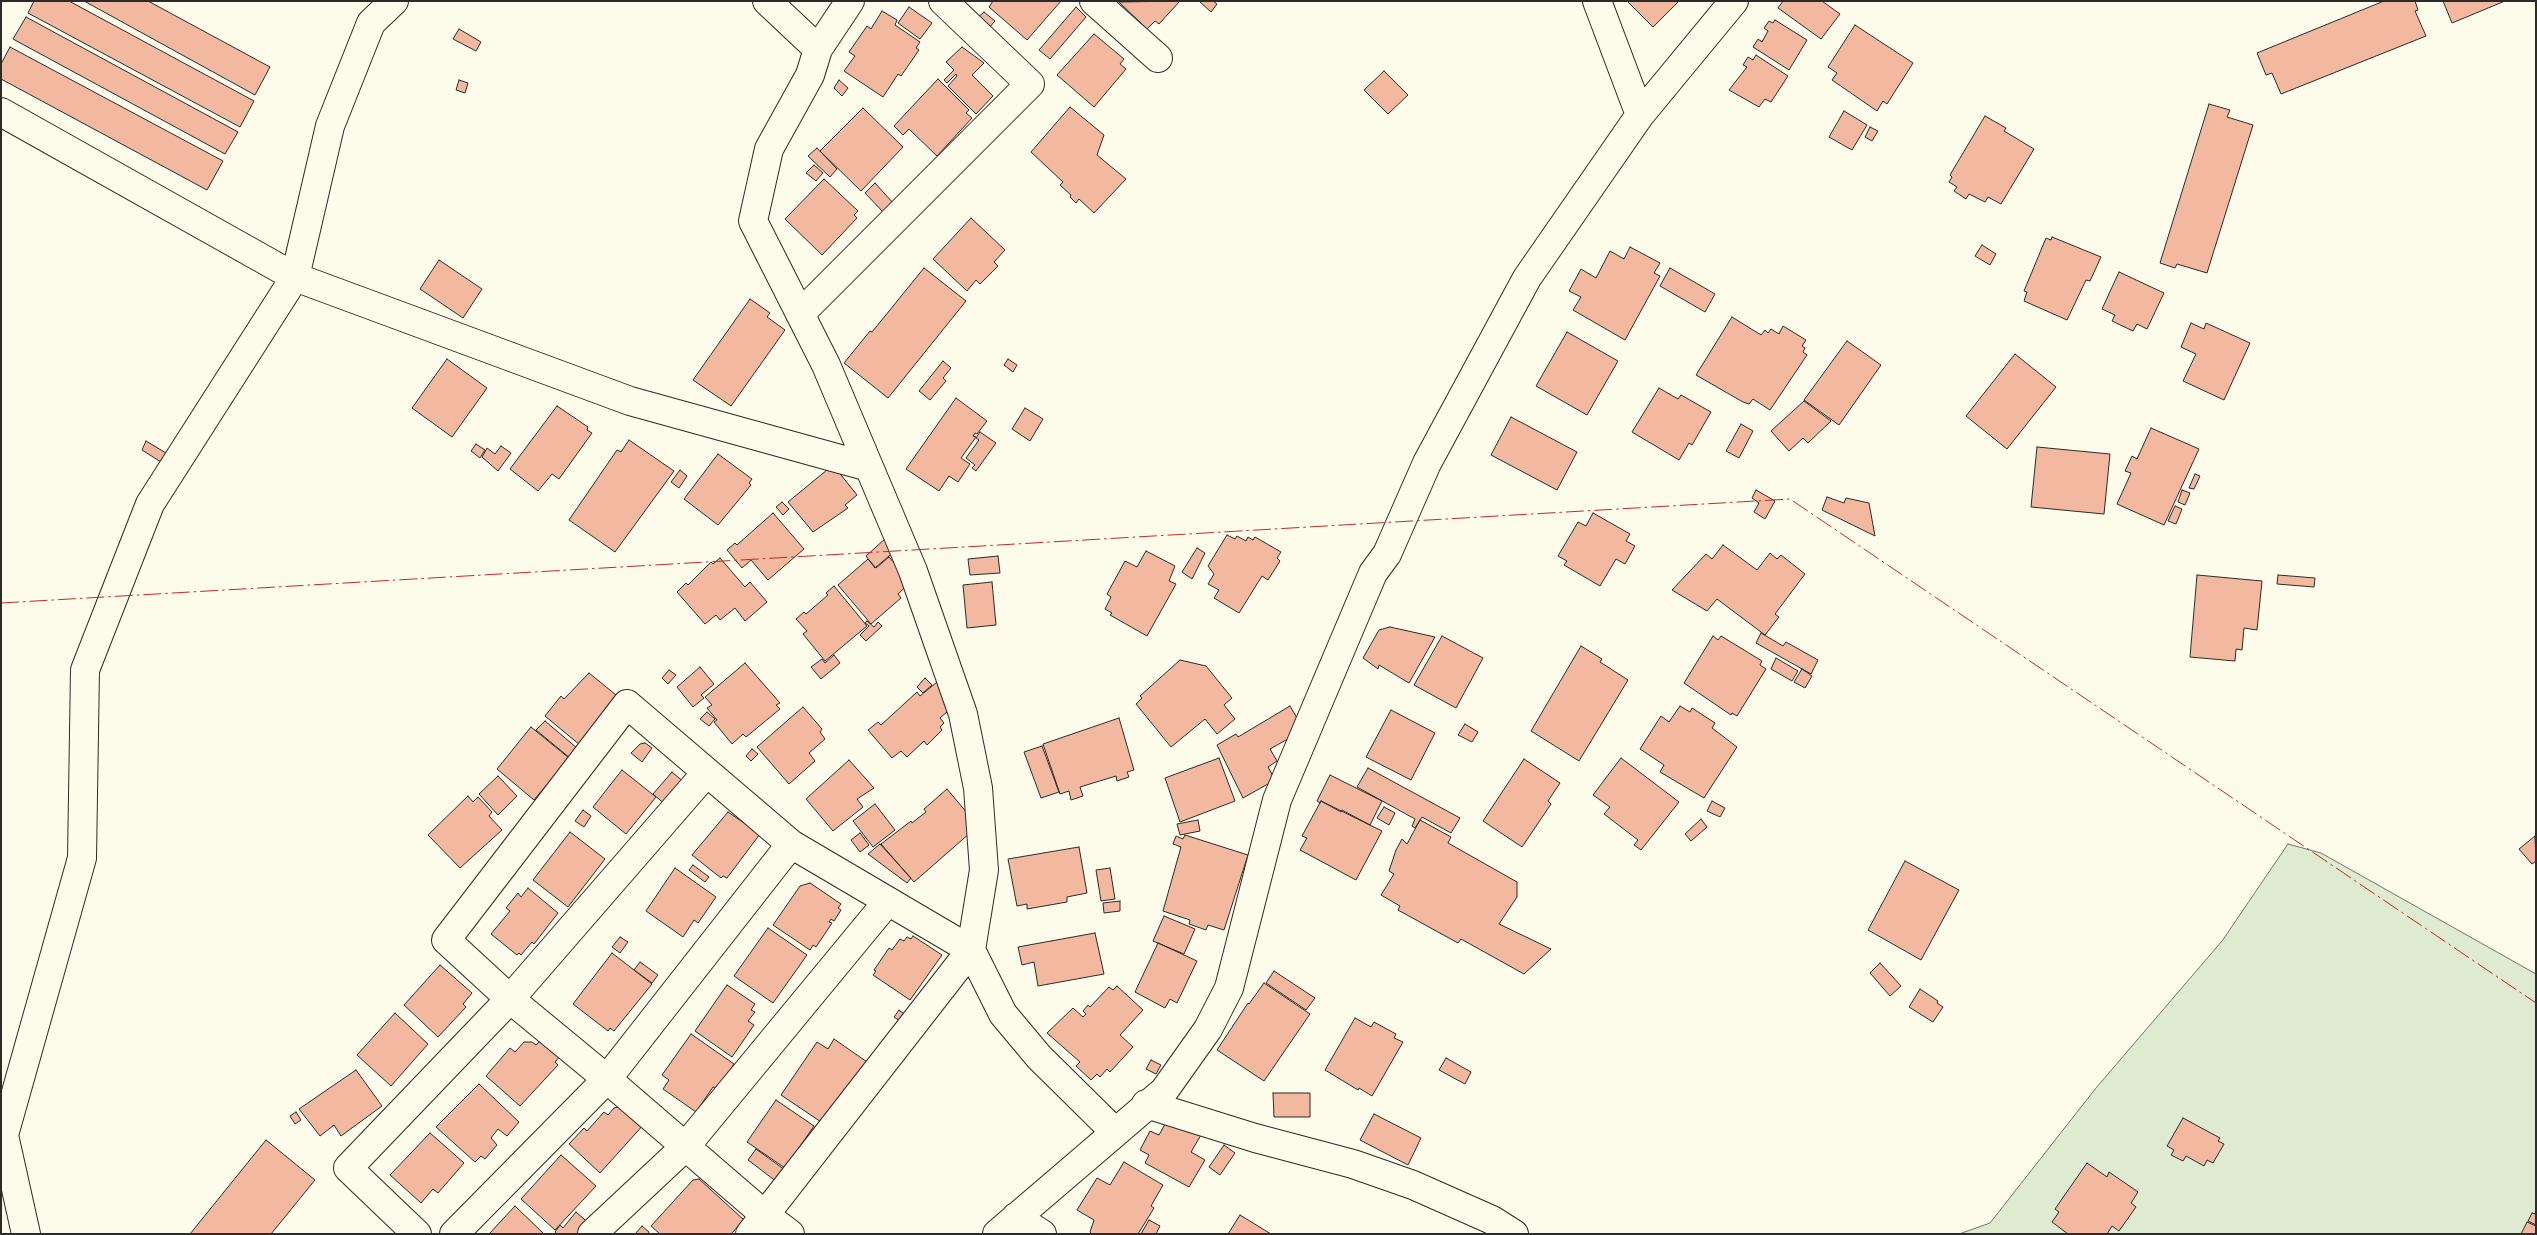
<!DOCTYPE html>
<style>
body{margin:0}
#map{position:relative;width:2537px;height:1235px;overflow:hidden;background:#fdfbea;font-family:"Golos Text",sans-serif}
canvas{display:block}
.frame{position:absolute;inset:0;border:2px solid #2b2b2b;pointer-events:none}
</style>
<div id="map">
<canvas width="2537" height="1235"></canvas>
<div class="frame"></div>
</div>
<script>
const context = document.querySelector('canvas').getContext('2d');
context.lineJoin = 'round';
function paint(path, color) {
  context.fillStyle = color;
  context.fill(path, 'evenodd');
}
function poly(rows) {
  const path = new Path2D();
  for (const r of rows) {
    path.moveTo(r[0], r[1]);
    for (let i = 2; i < r.length; i += 2) path.lineTo(r[i], r[i + 1]);
  }
  return path;
}
function strokePath(path, color, width, dash) {
  context.strokeStyle = color;
  context.lineWidth = width;
  context.lineCap = dash ? 'butt' : 'round';
  context.setLineDash(dash || []);
  context.stroke(path);
}
const green = poly([
 [2288,844,2321,853,2536,974,2536,1234,1959,1234,1990,1223,2096,1088,2222,941,2288,844]
]);
paint(green, '#deebd1');
strokePath(green, '#74746e', 1);
const building = poly([
 [34,1,69,1,254,101,240,127,28,13,34,1],
 [84,1,148,1,270,67,255,95,84,1],
 [993,1,1061,1,1027,40,989,7,993,1],
 [1180,1,1159,24,1155,21,1147,29,1119,2,1180,1],
 [1199,1,1213,1,1217,4,1211,12,1199,1],
 [1627,1,1679,1,1653,27,1627,1],
 [1783,1,1822,1,1840,14,1821,39,1778,8,1783,1],
 [2384,1,2415,1,2418,10,2415,11,2426,36,2281,94,2272,73,2266,75,2257,53,2384,1],
 [2443,1,2505,1,2452,23,2443,1],
 [909,7,932,23,920,39,898,23,909,7],
 [1076,7,1086,17,1050,59,1039,50,1076,7],
 [882,11,897,20,895,25,920,42,916,48,919,50,901,76,898,74,883,97,844,71,855,56,849,52,867,26,871,29,882,11],
 [984,12,995,21,989,28,977,18,984,12],
 [26,17,238,132,225,154,13,39,26,17],
 [1775,20,1807,40,1789,70,1753,47,1758,39,1762,42,1768,31,1764,28,1769,21,1773,23,1775,20],
 [1855,25,1913,63,1887,104,1883,101,1877,111,1832,80,1837,73,1828,67,1855,25],
 [459,29,481,42,476,51,453,39,459,29],
 [1094,34,1124,59,1120,64,1126,69,1094,107,1057,75,1094,34],
 [10,47,223,161,207,190,1,79,1,64,10,47],
 [962,47,984,63,972,75,993,96,976,114,948,86,957,76,956,74,947,83,944,80,954,70,946,62,962,47],
 [1756,55,1788,76,1771,102,1765,99,1759,107,1729,90,1747,67,1743,65,1748,57,1753,60,1756,55],
 [1384,71,1408,95,1388,114,1364,90,1384,71],
 [938,79,969,110,966,113,972,118,937,156,909,129,903,135,894,126,938,79],
 [459,80,468,83,465,93,456,90,459,80],
 [839,80,848,88,842,96,834,88,839,80],
 [2209,104,2230,110,2227,117,2253,125,2207,273,2177,264,2175,268,2160,263,2209,104],
 [1070,107,1104,135,1097,155,1126,179,1094,213,1079,199,1076,203,1070,197,1071,195,1060,185,1063,182,1031,152,1070,107],
 [863,108,903,147,861,191,820,151,863,108],
 [1844,111,1867,125,1852,150,1829,137,1844,111],
 [1985,116,2006,128,2004,131,2034,149,2001,204,1988,197,1985,202,1969,194,1966,199,1954,191,1957,187,1949,182,1952,177,1950,175,1985,116],
 [1870,127,1878,131,1872,141,1865,137,1870,127],
 [817,148,837,169,830,177,808,156,817,148],
 [814,165,823,173,816,181,806,173,814,165],
 [824,179,858,211,854,215,857,218,822,255,785,219,824,179],
 [875,183,894,204,884,213,865,193,875,183],
 [971,218,1005,250,994,262,998,266,980,284,976,280,967,291,933,259,971,218],
 [2052,237,2101,257,2090,281,2086,280,2067,320,2024,301,2027,292,2024,291,2046,238,2051,240,2052,237],
 [1982,245,1996,254,1990,265,1975,256,1982,245],
 [1630,247,1660,263,1654,273,1660,276,1625,340,1573,310,1581,297,1569,291,1581,269,1596,278,1610,251,1624,259,1630,247],
 [439,260,482,289,463,318,420,289,439,260],
 [924,268,966,301,888,398,844,363,870,331,872,332,924,268],
 [1670,268,1715,294,1705,312,1660,286,1670,268],
 [2119,272,2164,293,2147,329,2137,324,2133,331,2112,321,2115,315,2102,309,2119,272],
 [750,299,770,313,767,317,785,330,731,406,693,380,750,299],
 [1732,317,1761,335,1765,330,1768,333,1771,329,1779,334,1783,326,1806,340,1802,346,1805,348,1803,352,1807,355,1770,410,1753,399,1749,404,1743,402,1696,375,1732,317],
 [2191,323,2204,329,2206,323,2250,343,2224,400,2183,381,2196,354,2181,347,2191,323],
 [1567,332,1618,361,1587,415,1536,386,1567,332],
 [1847,341,1881,365,1839,425,1804,400,1847,341],
 [2015,354,2056,387,2007,449,1966,416,2015,354],
 [447,359,487,388,452,437,412,408,447,359],
 [1008,359,1017,365,1013,372,1004,365,1008,359],
 [943,361,951,368,943,378,946,381,930,400,919,391,943,361],
 [1659,388,1678,399,1681,395,1711,412,1692,445,1689,443,1679,460,1632,432,1659,388],
 [956,398,987,421,977,434,975,433,973,436,976,437,961,458,970,464,958,482,949,476,939,491,906,469,956,398],
 [1804,401,1831,421,1808,443,1803,438,1789,451,1771,431,1804,401],
 [557,406,588,427,587,430,592,433,559,479,552,474,538,491,510,469,557,406],
 [1025,408,1043,419,1030,441,1012,429,1025,408],
 [1511,417,1577,452,1557,490,1491,455,1511,417],
 [1741,424,1753,431,1739,458,1726,451,1741,424],
 [2151,428,2199,449,2164,525,2117,504,2131,473,2125,471,2132,456,2137,459,2151,428],
 [980,432,996,443,976,471,972,468,975,465,966,458,979,440,976,438,980,432],
 [629,440,674,471,615,552,569,520,617,450,621,452,629,440],
 [146,441,166,453,161,462,142,450,146,441],
 [476,444,485,450,480,458,471,451,476,444],
 [501,446,511,453,498,471,482,457,487,448,495,454,501,446],
 [2037,447,2110,454,2104,514,2031,507,2037,447],
 [718,454,752,479,749,483,751,485,718,525,684,499,718,454],
 [833,465,857,495,845,505,848,508,813,532,788,502,833,465],
 [680,470,687,476,679,488,671,482,680,470],
 [2195,474,2200,476,2194,489,2189,488,2195,474],
 [1756,490,1775,501,1765,519,1754,512,1759,503,1752,498,1756,490],
 [2182,490,2190,493,2185,505,2178,502,2182,490],
 [1827,497,1844,503,1846,498,1869,503,1875,536,1822,510,1827,497],
 [782,502,789,509,783,515,776,507,782,502],
 [2175,506,2182,509,2176,524,2168,521,2175,506],
 [773,513,804,549,768,580,751,560,742,568,727,550,735,543,737,545,773,513],
 [1593,513,1630,534,1626,541,1635,546,1625,564,1616,559,1600,586,1564,565,1567,561,1558,556,1578,522,1586,526,1593,513],
 [1227,535,1235,539,1237,536,1246,541,1248,537,1253,540,1255,537,1281,552,1277,558,1280,561,1268,580,1262,576,1239,613,1214,598,1219,590,1208,584,1214,574,1208,566,1227,535],
 [886,538,896,550,875,568,866,556,886,538],
 [1723,545,1757,570,1770,553,1777,559,1781,555,1805,574,1775,614,1779,617,1765,635,1717,599,1707,611,1672,590,1706,554,1712,559,1723,545],
 [1197,548,1205,553,1192,579,1182,572,1197,548],
 [1146,551,1175,566,1169,581,1176,584,1147,636,1110,615,1112,613,1105,609,1111,597,1107,594,1125,561,1137,567,1146,551],
 [998,556,1000,573,970,575,968,559,998,556],
 [889,557,911,582,898,594,901,598,871,624,838,585,868,559,876,568,889,557],
 [720,558,745,587,750,582,767,602,745,621,735,608,720,620,716,615,705,624,677,592,686,583,688,585,711,562,713,564,720,558],
 [2197,575,2262,581,2257,630,2244,628,2242,650,2236,649,2235,661,2190,657,2197,575],
 [2278,575,2315,578,2314,587,2277,584,2278,575],
 [992,582,996,625,967,628,963,585,992,582],
 [834,586,867,626,825,661,803,634,807,631,796,619,804,612,806,614,828,595,826,593,834,586],
 [867,621,874,627,878,622,882,626,866,641,860,635,869,626,865,623,867,621],
 [1390,627,1435,637,1409,683,1379,665,1378,669,1363,658,1379,630,1390,627],
 [1761,633,1783,646,1786,642,1818,660,1811,674,1756,643,1761,633],
 [1442,636,1483,658,1456,708,1414,685,1442,636],
 [1713,636,1718,640,1721,636,1762,661,1760,665,1766,669,1737,716,1732,713,1731,715,1684,683,1713,636],
 [1581,646,1602,659,1600,662,1628,680,1579,761,1531,731,1581,646],
 [834,655,840,663,821,679,811,667,822,659,825,663,834,655],
 [1776,658,1798,671,1792,681,1771,669,1776,658],
 [1180,660,1206,666,1232,698,1224,705,1235,719,1217,734,1205,719,1171,747,1136,704,1142,698,1140,696,1180,660],
 [745,663,780,703,776,705,780,709,746,737,743,734,732,744,714,722,717,720,707,708,712,705,705,697,745,663],
 [700,667,714,684,701,695,704,698,693,707,677,687,700,667],
 [1802,669,1812,676,1805,688,1794,682,1802,669],
 [669,670,676,675,668,684,662,678,669,670],
 [589,673,627,704,580,745,545,716,561,696,564,699,589,673],
 [925,678,932,685,923,693,917,687,925,678],
 [942,678,961,700,940,718,944,723,940,727,942,730,927,745,924,741,907,757,901,751,892,758,868,730,878,722,881,725,917,692,920,696,942,678],
 [1290,706,1304,730,1270,749,1277,761,1268,767,1275,780,1243,798,1217,745,1236,734,1238,737,1290,706],
 [1680,706,1690,712,1692,708,1715,723,1712,728,1737,747,1704,798,1660,772,1664,765,1640,749,1661,716,1669,722,1680,706],
 [803,707,822,729,820,732,825,739,809,753,815,761,789,784,757,747,803,707],
 [1391,710,1435,733,1411,780,1366,757,1391,710],
 [707,712,715,719,709,726,700,719,707,712],
 [1119,718,1134,770,1127,772,1129,777,1117,781,1116,776,1080,787,1083,796,1071,800,1069,791,1060,794,1043,744,1119,718],
 [545,721,584,754,576,763,536,730,545,721],
 [1465,724,1478,732,1472,742,1458,735,1465,724],
 [531,727,569,758,534,800,497,769,531,727],
 [645,743,652,748,642,762,631,753,640,744,645,743],
 [1042,746,1059,792,1041,798,1024,752,1042,746],
 [752,749,758,754,751,761,746,756,752,749],
 [1219,758,1235,801,1180,822,1165,778,1219,758],
 [1621,758,1679,802,1641,850,1634,845,1638,840,1604,814,1610,807,1593,795,1621,758],
 [1524,759,1560,783,1548,801,1551,804,1522,847,1483,821,1524,759],
 [849,760,874,788,857,799,863,807,833,831,806,799,849,760],
 [1368,768,1460,818,1451,833,1422,817,1415,828,1412,826,1415,819,1357,787,1368,768],
 [622,770,656,797,626,834,593,807,622,770],
 [672,772,693,790,674,812,653,794,672,772],
 [1330,775,1382,801,1370,825,1342,810,1341,812,1321,801,1320,803,1317,801,1330,775],
 [498,776,517,796,498,815,479,794,498,776],
 [947,789,978,826,914,882,881,844,911,821,912,823,926,812,924,809,947,789],
 [468,796,473,802,478,797,492,812,489,816,502,830,460,868,428,835,468,796],
 [1321,801,1382,831,1356,880,1300,850,1307,838,1302,836,1321,801],
 [1712,801,1725,808,1720,817,1707,811,1712,801],
 [875,804,895,830,873,847,853,821,875,804],
 [1384,807,1395,813,1389,825,1377,818,1384,807],
 [583,810,591,816,584,827,575,821,583,810],
 [728,812,760,834,727,878,723,876,721,878,692,855,728,812],
 [1701,819,1707,827,1691,841,1685,834,1701,819],
 [1198,820,1200,831,1180,835,1177,824,1198,820],
 [1420,820,1451,837,1448,843,1517,882,1517,897,1499,924,1551,949,1524,974,1461,939,1458,943,1398,910,1400,906,1381,895,1394,874,1389,871,1396,850,1402,839,1407,844,1420,820],
 [570,832,605,859,568,907,533,880,570,832],
 [860,833,869,845,860,852,851,840,860,833],
 [1185,835,1248,855,1224,930,1208,925,1206,930,1189,924,1190,920,1163,911,1181,847,1173,844,1176,836,1183,839,1185,835],
 [2535,836,2536,861,2532,864,2519,849,2535,836],
 [880,844,911,878,907,883,868,854,880,844],
 [1079,847,1087,893,1067,897,1067,902,1027,909,1027,904,1017,906,1008,859,1079,847],
 [1905,861,1959,890,1921,960,1868,930,1905,861],
 [693,865,709,877,705,882,689,870,693,865],
 [675,868,716,897,698,923,694,920,683,937,646,911,675,868],
 [1110,868,1115,899,1101,901,1096,870,1110,868],
 [810,883,841,904,838,908,841,910,834,921,831,919,829,922,832,923,816,947,813,945,810,950,773,925,800,886,810,883],
 [528,888,558,913,534,944,532,942,521,955,519,953,517,955,491,934,510,911,506,908,518,893,521,897,528,888],
 [1120,901,1120,911,1104,913,1103,903,1120,901],
 [1164,916,1195,929,1184,954,1153,941,1164,916],
 [768,928,807,955,773,1003,734,976,768,928],
 [1095,933,1104,974,1038,986,1034,962,1022,965,1018,947,1095,933],
 [913,936,942,955,910,1000,873,975,876,971,874,970,889,948,892,950,900,939,904,941,907,937,911,939,913,936],
 [620,937,628,942,620,953,612,947,620,937],
 [1158,943,1197,961,1177,1003,1170,999,1165,1008,1135,992,1158,943],
 [612,953,652,984,614,1031,610,1028,608,1031,573,1004,612,953],
 [640,962,658,975,652,983,634,970,640,962],
 [1880,963,1901,986,1890,996,1870,973,1880,963],
 [440,965,472,993,463,1004,466,1007,438,1037,404,1005,440,965],
 [1274,971,1315,998,1306,1010,1266,983,1274,971],
 [1264,983,1310,1014,1264,1081,1217,1050,1248,1003,1249,1004,1264,983],
 [727,985,755,1004,751,1010,755,1012,748,1021,754,1025,732,1057,695,1031,727,985],
 [1117,986,1143,1010,1120,1035,1133,1047,1110,1072,1107,1069,1100,1077,1097,1074,1091,1080,1076,1066,1080,1062,1047,1033,1073,1008,1083,1017,1086,1014,1083,1011,1088,1005,1090,1007,1109,987,1113,990,1117,986],
 [1920,989,1938,1001,1937,1003,1943,1007,1933,1022,1909,1007,1920,989],
 [899,1010,914,1022,910,1028,894,1017,899,1010],
 [395,1013,428,1044,391,1086,357,1055,395,1013],
 [1355,1018,1371,1027,1374,1022,1396,1034,1394,1038,1403,1042,1372,1096,1359,1088,1358,1090,1325,1070,1355,1018],
 [691,1034,734,1064,717,1089,713,1087,696,1112,663,1089,669,1080,662,1075,691,1034],
 [542,1039,561,1055,555,1062,558,1065,520,1106,486,1076,510,1048,515,1052,524,1042,532,1042,536,1045,542,1039],
 [834,1039,870,1064,827,1126,781,1095,817,1042,828,1049,834,1039],
 [1446,1058,1471,1072,1465,1084,1439,1070,1446,1058],
 [1151,1060,1161,1065,1156,1074,1146,1069,1151,1060],
 [356,1070,382,1106,341,1136,334,1125,320,1136,299,1109,356,1070],
 [479,1084,519,1122,507,1136,498,1129,491,1138,497,1145,485,1159,481,1156,475,1162,436,1127,479,1084],
 [1273,1093,1310,1093,1310,1117,1274,1117,1273,1093],
 [776,1100,814,1126,785,1168,747,1142,776,1100],
 [625,1105,645,1123,600,1173,569,1144,584,1128,587,1131,604,1112,608,1115,614,1108,625,1105],
 [296,1112,301,1120,295,1124,290,1116,296,1112],
 [1374,1114,1421,1138,1408,1165,1360,1140,1374,1114],
 [1169,1117,1201,1135,1191,1152,1205,1160,1189,1187,1145,1163,1149,1155,1140,1150,1150,1131,1159,1135,1169,1117],
 [2183,1118,2220,1138,2218,1141,2224,1144,2213,1163,2207,1160,2204,1166,2186,1156,2183,1161,2171,1155,2174,1150,2167,1146,2183,1118],
 [430,1133,464,1163,438,1193,433,1189,421,1203,390,1175,430,1133],
 [266,1140,315,1180,271,1234,190,1234,266,1140],
 [1224,1145,1235,1153,1220,1175,1209,1167,1224,1145],
 [756,1149,785,1170,777,1182,748,1160,756,1149],
 [561,1155,596,1186,555,1230,521,1199,561,1155],
 [1124,1162,1163,1185,1151,1206,1154,1208,1138,1234,1092,1234,1090,1232,1094,1220,1077,1210,1097,1178,1110,1185,1124,1162],
 [2087,1163,2107,1177,2109,1172,2138,1192,2131,1203,2136,1207,2119,1231,2112,1226,2107,1234,2068,1234,2052,1222,2059,1212,2055,1209,2087,1163],
 [699,1179,744,1220,731,1234,660,1234,651,1226,693,1180,699,1179],
 [515,1206,544,1234,489,1234,515,1206],
 [576,1212,593,1227,586,1234,557,1234,555,1232,560,1225,563,1228,576,1212],
 [2532,1213,2536,1214,2536,1225,2528,1221,2532,1213],
 [1240,1215,1271,1234,1228,1234,1240,1215],
 [1149,1220,1160,1226,1156,1234,1141,1234,1149,1220],
 [2527,1222,2536,1226,2536,1234,2521,1234,2527,1222],
 [642,1226,649,1232,648,1234,635,1234,642,1226]
]);
paint(building, '#f2b8a0');
strokePath(building, '#2b2b2b', 1);
const minor = poly([
 [1094,1,1158,58],
 [1597,1,1640,115],
 [818,49,850,1],
 [1,112,295,277,630,401,869,467],
 [800,314,1030,84,943,1],
 [791,844,971,950,1003,1014,1039,1057,1114,1131],
 [1146,1104,1255,1138,1353,1164,1413,1185,1492,1220,1514,1234],
 [1016,1217,1042,1234],
 [26,1234,4,1135,82,858,85,670,150,504,295,277,330,126,371,23,394,1],
 [417,1234,348,1168,510,999,707,772],
 [454,1234,607,1079,791,844,627,704,446,940,510,999,607,1079,765,1215,790,1234],
 [592,1234,685,1147,888,901],
 [750,1234,971,950,984,870,978,788,963,714,913,571,826,365,753,221,769,149,810,75,818,49,767,1],
 [997,1234,1164,1091,1208,1029,1229,988,1277,800,1373,573,1387,554,1427,463,1527,278,1640,115,1734,1]
]);
strokePath(minor, '#2b2b2b', 30);
strokePath(minor, '#fdfbea', 28);
strokePath(poly([
 [1,603,1790,499,2536,1003]
]), '#c62828', 1, [18, 4, 2.5, 4]);
</script>
